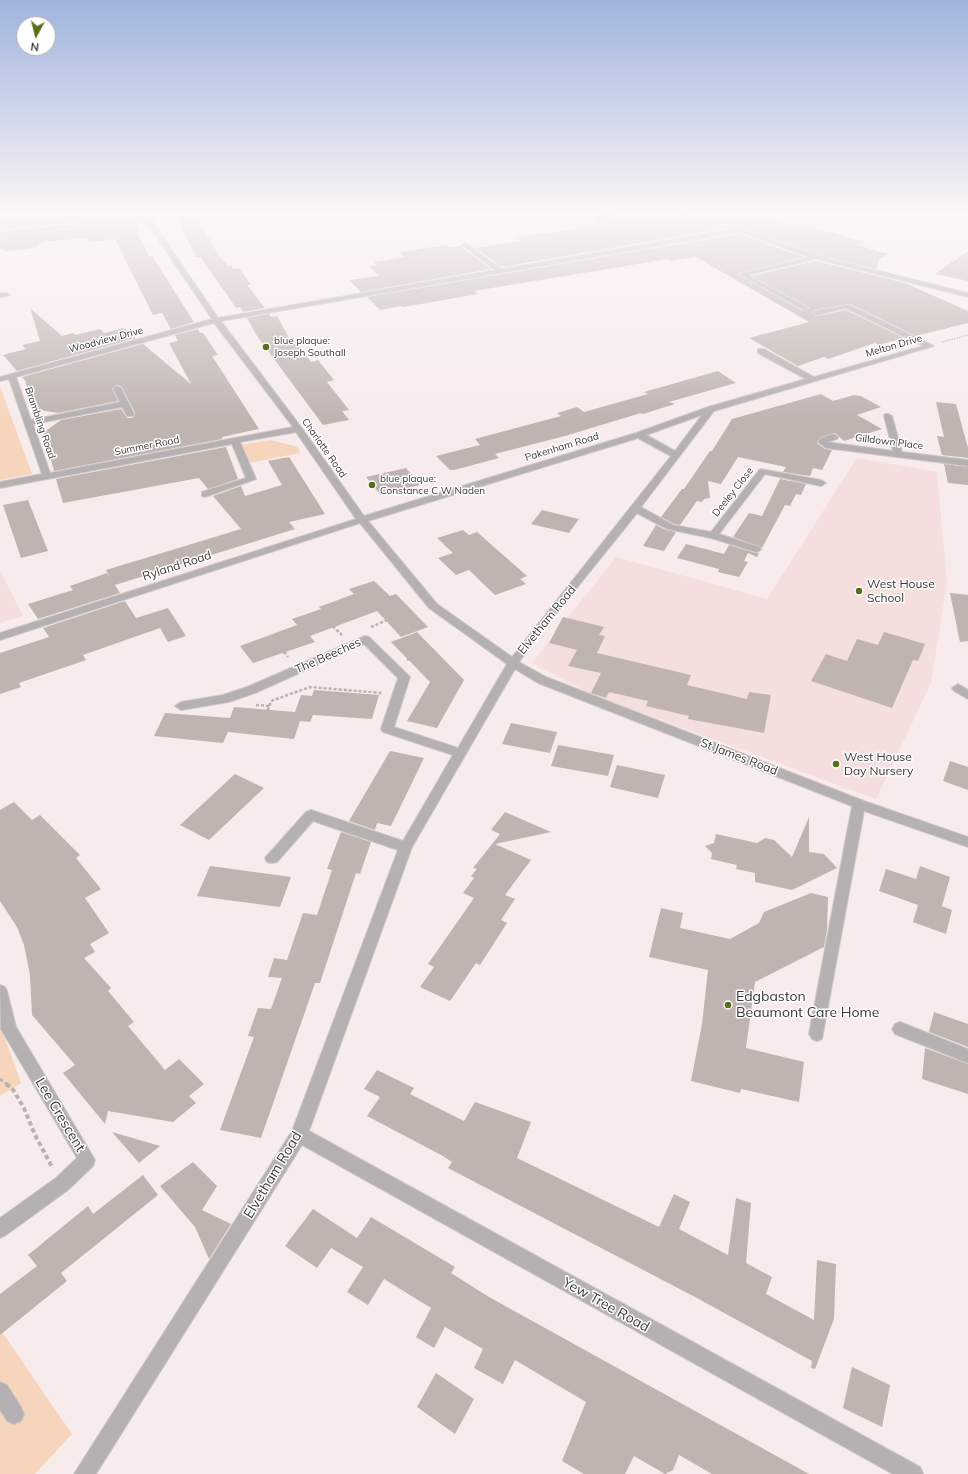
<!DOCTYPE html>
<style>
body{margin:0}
#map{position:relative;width:968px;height:1474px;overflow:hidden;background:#f8ebec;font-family:Mulish,sans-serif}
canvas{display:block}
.north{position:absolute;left:16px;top:16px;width:40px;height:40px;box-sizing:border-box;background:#fff;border:1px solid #b1afaf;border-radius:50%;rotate:187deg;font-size:11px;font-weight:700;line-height:16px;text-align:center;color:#3b3636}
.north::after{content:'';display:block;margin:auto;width:14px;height:18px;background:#596d1a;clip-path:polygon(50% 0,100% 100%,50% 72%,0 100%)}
</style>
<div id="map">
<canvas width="968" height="1474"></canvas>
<div class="north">N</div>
</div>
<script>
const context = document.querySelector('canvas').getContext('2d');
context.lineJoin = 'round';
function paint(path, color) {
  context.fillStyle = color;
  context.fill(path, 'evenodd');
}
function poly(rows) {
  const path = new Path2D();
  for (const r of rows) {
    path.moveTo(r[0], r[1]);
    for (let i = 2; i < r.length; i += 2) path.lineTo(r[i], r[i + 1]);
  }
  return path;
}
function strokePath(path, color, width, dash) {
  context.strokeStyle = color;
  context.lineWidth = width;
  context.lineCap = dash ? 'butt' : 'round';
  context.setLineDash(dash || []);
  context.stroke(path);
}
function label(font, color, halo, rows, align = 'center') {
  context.font = font + ' Mulish,sans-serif';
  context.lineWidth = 3;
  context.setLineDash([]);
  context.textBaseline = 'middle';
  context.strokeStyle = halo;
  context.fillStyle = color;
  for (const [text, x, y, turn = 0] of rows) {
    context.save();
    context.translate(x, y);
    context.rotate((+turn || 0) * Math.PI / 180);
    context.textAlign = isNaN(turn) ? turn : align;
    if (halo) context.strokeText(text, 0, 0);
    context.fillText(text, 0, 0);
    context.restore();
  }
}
paint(poly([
 [857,458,937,472,947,583,931,683,876,799,591,694,532,663,616,557,767,599],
 [0,571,23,616,0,623]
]), '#f4dede');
paint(poly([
 [0,386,32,474,0,480],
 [270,440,298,447,300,453,249,463,241,445],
 [0,1024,21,1083,0,1096],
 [0,1329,72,1434,35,1474,0,1474]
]), '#f7d5bd');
paint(poly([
 [17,214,134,214,135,216,0,230,0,221,18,220],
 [186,214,195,214,218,254,228,266,231,265,233,269,239,268,251,285,247,285,265,308,243,312,240,307,236,308,207,266,200,257,196,257,176,217],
 [612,214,622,219,598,224,590,216],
 [686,214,698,214,727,228,502,267,475,248,522,241,517,237,598,226,602,228],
 [709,214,758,214,800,228,806,226,828,233,831,232,864,242,857,245,888,254,879,259,876,269,818,255,742,228],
 [137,222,140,232,137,232,149,256,152,256,194,322,171,329,162,313,153,315,115,239,89,242,88,238,74,239,45,242,39,244,39,247,4,252,4,250,1,250,0,246,0,237],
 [739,234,804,257,739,273,738,274,801,310,809,308,752,276,816,261,905,283,968,311,968,323,916,336,850,304,814,310,812,313,817,316,846,310,904,338,878,345,875,343,828,359,824,357,798,366,749,338,809,322,696,257,670,261,668,259,474,291,478,294,404,307,401,306,380,310,367,297],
 [447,245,449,248,460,246,491,269,361,292,349,280,379,276,369,266,377,265,374,262,404,257,400,252],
 [968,251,968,281,935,274],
 [30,308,62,336,73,333,75,335,100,329,104,333,124,328,136,338,17,371,3,355,26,349,22,345,40,341],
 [269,314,271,317,277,316,289,338,292,337,311,362,318,360,334,380,327,382,349,410,342,411,349,420,323,425,257,336,247,318],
 [198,329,200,333,203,333,218,355,212,356,259,429,222,437,222,439,54,471,50,456,52,456,43,433,61,420,121,409,127,418,133,418,135,413,122,387,118,385,112,388,118,401,58,413,34,409,25,380,22,377,143,344,191,384,169,343,178,341,175,335],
 [718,371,736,383,669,402,675,404,643,414,641,413,565,436,495,454,499,458,454,470,450,470,436,456,480,445,475,439,561,416,557,413,577,407,584,412,648,394,644,392],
 [821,394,833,401,854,395,861,396,881,407,857,415,882,429,844,441,835,433,821,437,817,443,825,449,832,450,822,470,813,468,810,476,783,472,786,467,738,457,721,484,708,481,710,498,704,499,702,502,697,501,680,525,674,524,661,517,682,489,684,489,710,451,712,451,732,419],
 [936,402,956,404,968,448,968,458,942,455,937,436,944,437],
 [226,447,238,479,208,489,199,478,63,503,56,479],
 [289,457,325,514,289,522,295,529,115,585,120,593,38,619,28,604,73,590,70,586,107,573,110,577,106,570,241,529,213,496,241,486,245,496,282,485,268,461],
 [944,464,968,467,968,485,948,483],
 [406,468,420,485,380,494,366,477],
 [780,479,806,484,801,495,796,494,790,506,785,505,762,548,733,537,749,513,762,516],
 [28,500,48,551,21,558,3,505],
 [542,510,579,519,569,533,531,524],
 [656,525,666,530,676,532,664,551,643,546],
 [463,530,469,535,477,532,527,576,520,579,526,584,495,595,469,570,456,575,438,558,453,553,437,538],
 [686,544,724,554,729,545,756,553,759,553,757,557,748,553,744,561,748,562,739,577,718,572,719,569,677,558],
 [374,581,390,596,396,594,428,627,401,637,377,611,310,636,315,642,253,663,240,646,297,625,292,619,321,609,319,607,354,594,349,589],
 [950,593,968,595,968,641,960,642],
 [125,601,136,618,168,608,186,636,168,642,160,628,83,655,86,660,19,683,21,687,0,694,0,653,49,637,43,628],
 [563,617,604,627,599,635,605,636,597,653,691,675,687,685,747,699,749,692,771,695,764,733,688,719,689,716,646,706,648,701,609,692,606,698,591,693,601,673,568,666,577,650,549,643],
 [417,632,464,680,437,728,407,721,430,682,391,642],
 [884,632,925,644,918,661,913,660,892,708,811,681,826,654,847,661,857,639,878,645],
 [314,690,379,695,372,719,313,715,310,722,300,721,294,739,228,732,223,743,154,736,165,713,230,718,234,707,295,712,301,695,312,696],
 [511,723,557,732,550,753,502,744],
 [558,745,614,755,608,776,551,766],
 [390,751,424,758,391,826,377,823,375,830,349,821],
 [950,761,968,767,968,790,943,781],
 [617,765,665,775,658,798,610,787],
 [235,774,264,788,209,840,180,825],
 [14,802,32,820,40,815,80,855,76,858,101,889,85,898,109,933,90,944,95,952,84,958,111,988,108,991,134,1022,128,1026,165,1070,179,1059,204,1084,189,1096,196,1103,173,1122,108,1111,105,1124,63,1073,75,1065,32,1015,30,975,24,945,17,927,0,901,0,810],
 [505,812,551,832,495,844,531,860,505,895,515,899,501,920,507,923,480,965,476,963,450,1001,420,987,434,967,428,964,474,898,463,893,474,878,471,876,477,869,473,868,500,834,491,830],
 [809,817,809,852,824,854,837,868,792,890,755,882,755,873,736,869,737,865,711,859,712,853,705,846,714,843,716,834,757,843,765,838,774,840,792,857],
 [341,832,371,842,360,874,356,873,320,983,315,983,261,1138,220,1130,254,1037,248,1036,258,1008,271,1009,282,978,268,977,274,958,287,960,303,913,317,915,332,870,327,869],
 [210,866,291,877,280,907,197,896],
 [920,866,950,877,942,906,952,910,946,934,913,922,918,905,879,891,886,869,916,879],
 [811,893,828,897,827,930,824,947,755,982,746,1048,804,1062,799,1102,741,1089,740,1093,691,1081,702,1024,708,970,649,957,661,908,683,913,680,928,730,939,759,923,764,912],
 [934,1012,968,1024,968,1047,929,1032],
 [925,1048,968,1064,968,1094,922,1079],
 [377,1070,414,1088,410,1094,464,1121,475,1102,531,1122,517,1158,659,1227,674,1194,690,1202,679,1229,728,1255,736,1198,751,1203,746,1263,772,1277,766,1294,814,1320,817,1260,836,1264,834,1319,815,1369,811,1368,812,1361,695,1297,448,1168,452,1162,443,1156,367,1116,380,1097,364,1089],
 [112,1132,160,1146,139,1163],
 [193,1162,217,1186,202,1210,231,1224,209,1259,195,1227,160,1186],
 [143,1175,158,1195,61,1273,67,1281,0,1335,0,1294,37,1266,28,1255,88,1206,93,1214],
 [313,1209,357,1238,371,1217,455,1267,451,1273,489,1297,809,1474,712,1474,679,1455,673,1470,665,1474,634,1456,625,1474,584,1474,562,1461,586,1402,515,1360,503,1384,474,1368,483,1349,445,1327,434,1348,416,1337,431,1308,384,1279,368,1305,347,1292,363,1267,331,1248,317,1268,285,1246],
 [852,1367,890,1385,882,1427,843,1408],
 [436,1373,474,1399,455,1434,417,1407]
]), '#bfb4b0');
const minor = poly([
 [168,214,185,214,151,219,218,318,495,270,463,246,462,245,465,243,502,269,732,229,699,214,706,214,741,229,818,256,968,293,968,297,816,259,748,275,808,308,802,309,739,274,809,257,739,232,221,321,301,427,364,516,636,433,708,407,806,379,758,353,758,349,764,349,814,377,923,346,846,308,817,315,813,313,814,311,849,305,934,346,714,411,641,507,673,525,711,532,760,469,821,480,826,483,821,486,765,474,719,534,759,547,761,549,759,551,756,552,711,538,667,529,637,513,542,631,519,662,546,677,864,801,968,837,968,847,864,811,822,1039,817,1041,812,1039,809,1034,852,806,538,683,515,669,412,847,309,1131,920,1467,923,1474,893,1474,302,1145,96,1474,74,1474,292,1131,398,850,313,821,277,862,272,863,267,862,265,858,306,812,311,810,403,841,453,755,383,732,381,729,398,678,364,644,255,693,229,702,181,710,175,706,181,702,223,695,247,687,365,636,369,637,410,677,394,727,458,748,507,664,429,608,360,523,0,640,0,633,356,519,296,432,240,442,256,479,205,497,202,496,202,492,246,478,232,444,0,488,0,482,42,474,9,379,0,381,0,377,212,319,145,220,0,236,0,232,168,214],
 [214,323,293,427,50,473,33,424,122,407,127,416,133,416,134,414,121,388,117,386,113,388,120,402,31,420,16,377,214,323],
 [702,415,675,451,646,435,702,415],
 [638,438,671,456,512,657,437,604,368,521,638,438],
 [640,214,646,214,643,219,636,222,602,227,599,225,633,219,639,217,640,214],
 [0,293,7,293,10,295,0,297,0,293],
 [885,414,888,414,892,416,902,452,968,460,968,466,826,448,818,442,821,438,834,434,838,437,837,439,827,442,893,451,884,416,885,414],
 [958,684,968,690,968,699,954,691,952,688,958,684],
 [0,985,5,987,7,991,16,1027,95,1160,93,1166,68,1190,6,1235,0,1238,0,1218,56,1178,77,1158,1,1029,0,985],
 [900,1022,968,1049,968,1063,895,1034,892,1029,895,1024,900,1022],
 [0,1382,7,1385,21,1407,24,1414,21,1421,14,1424,7,1421,0,1410,0,1382]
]);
strokePath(minor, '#d2c7c8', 2);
strokePath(poly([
 [942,342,968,335],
 [786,349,841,333]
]), '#bbb1b1', 1.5, [1.5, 1]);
strokePath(poly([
 [329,623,342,635],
 [371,627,392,618],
 [281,648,288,657],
 [407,660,413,657],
 [343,701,346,690],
 [256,705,270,706],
 [266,715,271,701,310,687,382,693]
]), '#bbb1b1', 2.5, [3, 2]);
strokePath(poly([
 [0,1079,8,1085]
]), '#bbb1b1', 3, [3.5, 2.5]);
strokePath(poly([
 [6,1084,12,1088,24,1108,35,1135,52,1167]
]), '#bbb1b1', 4, [4.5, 3]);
paint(minor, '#b5b0b1');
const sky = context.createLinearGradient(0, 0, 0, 420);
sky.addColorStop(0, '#a0b4de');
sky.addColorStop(0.51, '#fcf6f6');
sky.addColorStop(1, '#fcf6f600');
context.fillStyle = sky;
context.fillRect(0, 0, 968, 420);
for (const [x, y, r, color] of [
 [266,347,4,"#596d1a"],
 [372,485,4,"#596d1a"],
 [859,591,4,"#596d1a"],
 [836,764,4,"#596d1a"],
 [728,1005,4,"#596d1a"]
]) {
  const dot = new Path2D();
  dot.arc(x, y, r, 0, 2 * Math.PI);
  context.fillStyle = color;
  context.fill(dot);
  strokePath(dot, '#fff', 1.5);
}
label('10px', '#3b3636', '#fff', [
 ["Woodview Drive",106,340,-15],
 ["Melton Drive",894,346,-16],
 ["Brambling Road",40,423,71],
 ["Gilldown Place",889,442,7],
 ["Summer Road",147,446,-11],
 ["Pakenham Road",562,447,-17],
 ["Charlotte Road",324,448,55],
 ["Deeley Close",733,492,-52]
]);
label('10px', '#3b3636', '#fff', [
 ["blue plaque:",274,341],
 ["Joseph Southall",274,353],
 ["blue plaque:",380,479],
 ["Constance C W Naden",380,491]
], 'left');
label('12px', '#3b3636', '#fff', [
 ["Ryland Road",177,566,-18],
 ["Elvetham Road",547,620,-51],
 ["The Beeches",328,656,-24],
 ["St James Road",739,757,21]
]);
label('12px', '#3b3636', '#fff', [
 ["West House",867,584],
 ["School",867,598],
 ["West House",844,757],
 ["Day Nursery",844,771]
], 'left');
label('14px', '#3b3636', '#fff', [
 ["Edgbaston",736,997],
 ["Beaumont Care Home",736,1013]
], 'left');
label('14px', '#3b3636', '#fff', [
 ["Lee Crescent",60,1115,59],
 ["Elvetham Road",273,1175,-59],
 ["Yew Tree Road",606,1305,29]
]);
</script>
